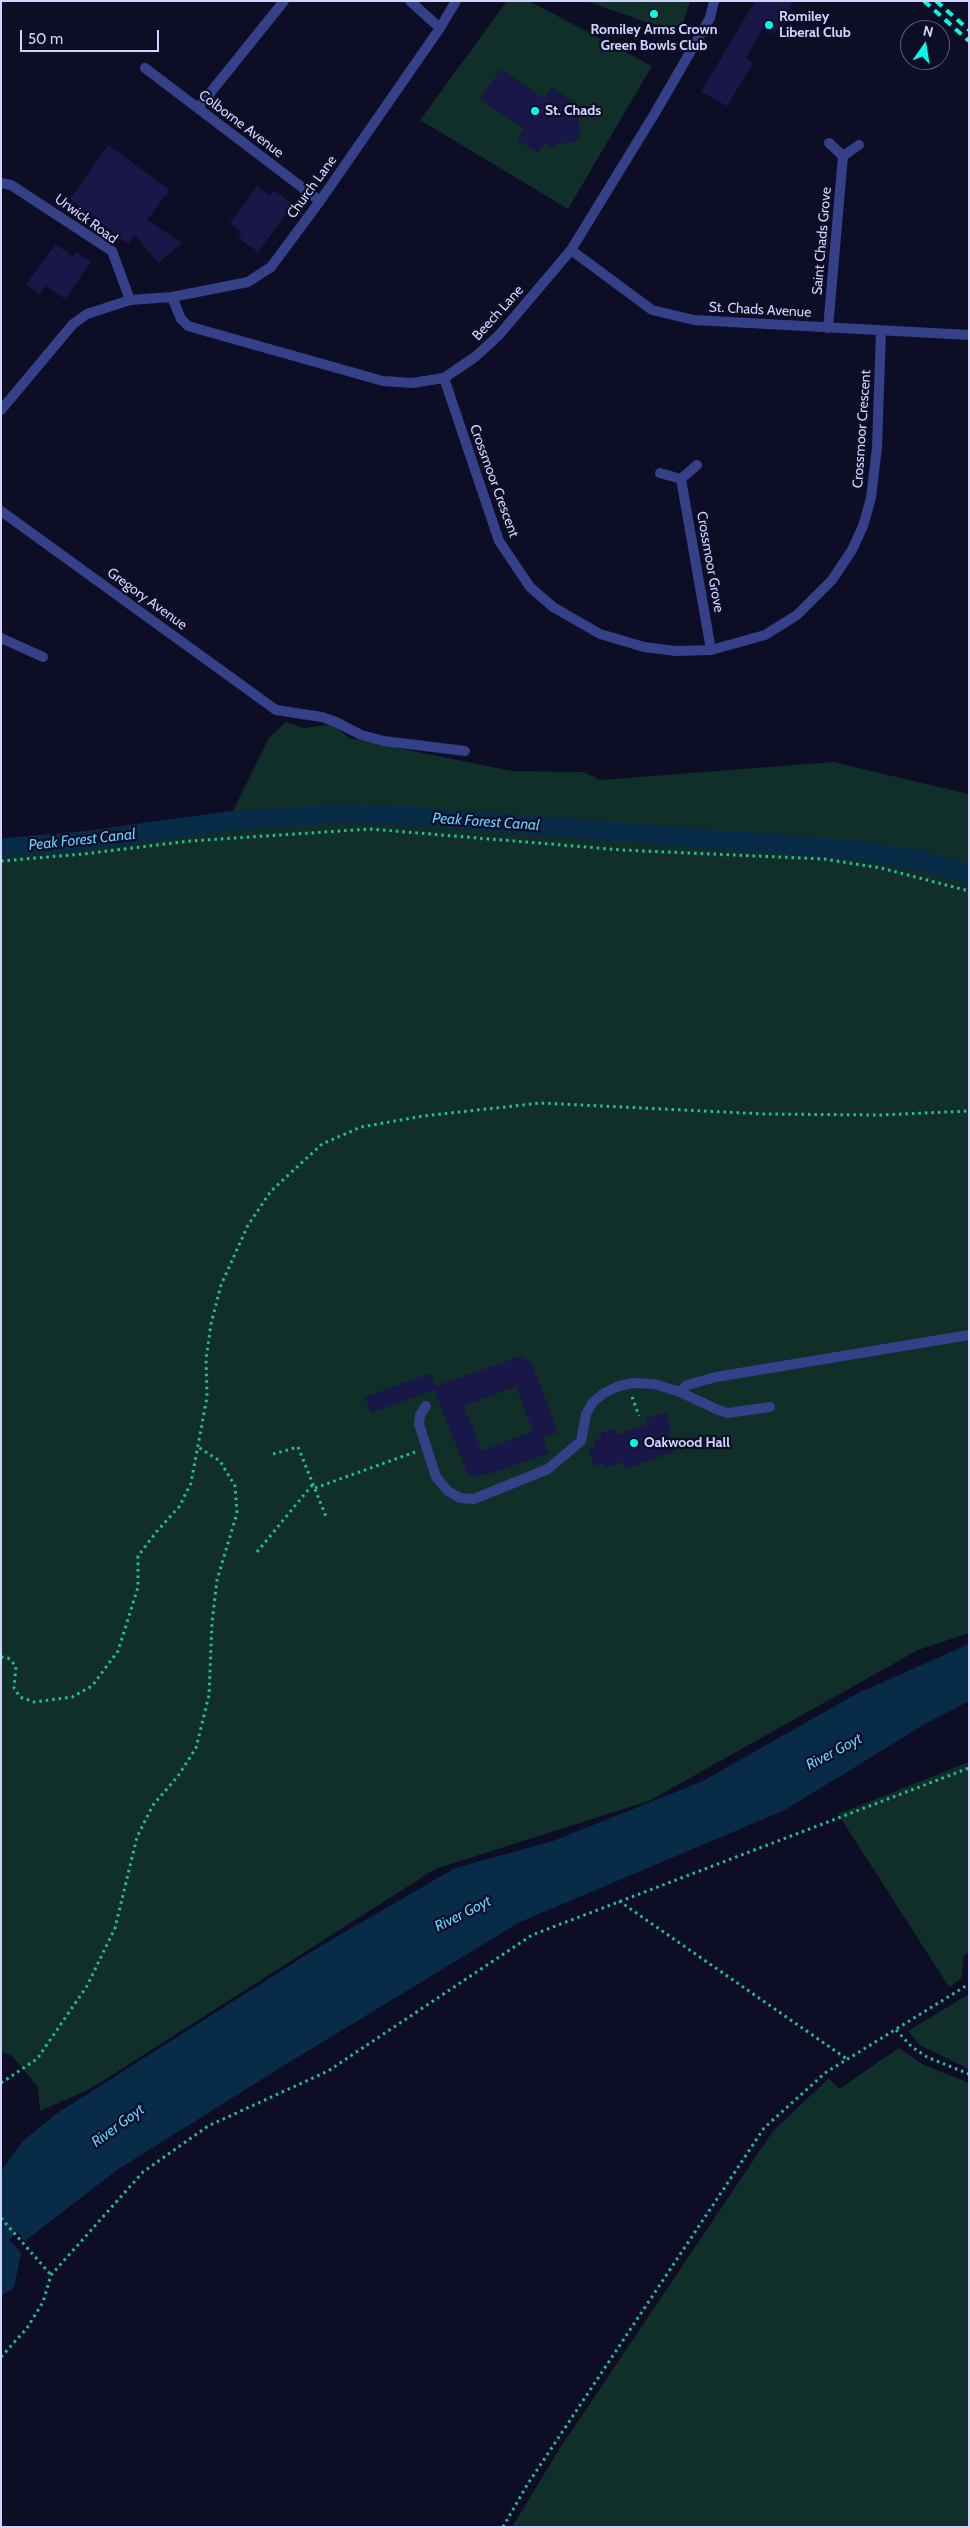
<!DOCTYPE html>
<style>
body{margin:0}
#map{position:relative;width:970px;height:2528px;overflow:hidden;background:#0d0d25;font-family:Cabin,sans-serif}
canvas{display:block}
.frame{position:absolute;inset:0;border:2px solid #d0d4ff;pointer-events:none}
.north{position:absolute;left:900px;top:20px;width:50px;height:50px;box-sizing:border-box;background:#0d0d25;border:1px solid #5b5d7c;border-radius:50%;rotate:13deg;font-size:14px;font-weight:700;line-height:20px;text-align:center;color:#d0d4ff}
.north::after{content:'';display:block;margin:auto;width:18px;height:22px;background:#00fbe7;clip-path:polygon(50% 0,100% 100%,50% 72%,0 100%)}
.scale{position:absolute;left:20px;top:30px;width:139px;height:22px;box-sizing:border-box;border:2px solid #d0d4ff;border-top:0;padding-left:6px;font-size:15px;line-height:18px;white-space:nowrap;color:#d0d4ff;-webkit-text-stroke:4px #0d0d25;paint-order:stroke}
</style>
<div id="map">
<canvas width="970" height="2528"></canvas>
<div class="frame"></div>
<div class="north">N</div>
<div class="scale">50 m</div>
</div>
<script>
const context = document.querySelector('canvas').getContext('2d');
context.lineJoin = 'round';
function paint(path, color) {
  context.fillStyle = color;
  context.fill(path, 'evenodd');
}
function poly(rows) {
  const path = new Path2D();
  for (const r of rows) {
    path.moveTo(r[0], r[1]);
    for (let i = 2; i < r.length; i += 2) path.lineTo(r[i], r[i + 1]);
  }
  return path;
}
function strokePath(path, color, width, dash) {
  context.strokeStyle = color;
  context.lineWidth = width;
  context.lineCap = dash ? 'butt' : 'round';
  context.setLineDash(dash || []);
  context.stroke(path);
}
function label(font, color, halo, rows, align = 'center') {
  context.font = font + ' Cabin,sans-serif';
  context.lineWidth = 4.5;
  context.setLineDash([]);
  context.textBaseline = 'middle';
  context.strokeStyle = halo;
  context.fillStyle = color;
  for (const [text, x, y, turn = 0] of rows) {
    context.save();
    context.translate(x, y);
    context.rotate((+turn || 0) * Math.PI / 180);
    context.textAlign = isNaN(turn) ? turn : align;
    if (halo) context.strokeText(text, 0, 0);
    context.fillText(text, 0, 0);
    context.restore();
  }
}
paint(poly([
 [507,1,529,1,652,66,568,209,420,120],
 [586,1,690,1,682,26,671,31],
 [286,722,304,728,333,724,349,738,512,771,583,772,601,780,833,762,969,794,969,1633,918,1650,649,1801,435,1869,90,2089,40,2111,38,2087,12,2056,1,2052,1,848,90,840,228,821,269,738],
 [969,1762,969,1952,964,1956,961,1979,949,1987,838,1814],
 [969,1994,969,2069,921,2046,908,2031],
 [899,2048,924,2065,969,2083,969,2527,512,2527,560,2448,773,2131,829,2078,839,2089]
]), '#0f2f28');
paint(poly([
 [969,1644,969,1701,925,1724,785,1810,520,1922,288,2063,117,2170,25,2241,1,2212,1,2171,23,2141,56,2114,314,1950,455,1868,553,1841,703,1781,856,1694],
 [1,2230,21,2253,14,2288,1,2296]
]), '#082b48');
strokePath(poly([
 [1,848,90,840,228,821,334,814,397,815,854,850,919,860,969,874]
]), '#082b48', 19);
strokePath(poly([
 [1,2224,40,2188]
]), '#082b48', 34);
paint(poly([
 [755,1,794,1,774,34,763,28,746,58,753,63,727,106,701,92],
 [501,69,544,99,552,87,573,102,569,108,577,114,581,134,575,142,556,144,553,148,545,143,538,153,517,139,524,129,480,99],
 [108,145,170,190,147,220,182,243,158,263,135,235,128,244,70,199],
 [257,186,270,196,274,190,293,204,258,252,238,238,242,232,230,223],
 [56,244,73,257,76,252,91,262,65,299,46,286,39,294,26,284],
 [521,1356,531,1362,558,1432,543,1437,549,1453,492,1473,469,1477,434,1390,371,1413,365,1397,431,1373,436,1386],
 [516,1386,533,1431,482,1451,464,1406],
 [666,1412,671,1427,668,1428,676,1451,625,1469,623,1462,604,1468,602,1463,594,1466,588,1448,596,1446,594,1440,601,1438,600,1433,615,1429,617,1435,647,1424,646,1419]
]), '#181747');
strokePath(poly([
 [1,861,83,854,190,841,370,829,622,850,824,859,881,868,969,891],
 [632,1397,639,1416],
 [273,1454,298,1447,327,1519],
 [315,1488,415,1452],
 [257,1552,313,1484],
 [1,1657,8,1658,16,1666,14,1688,20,1697,34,1702,72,1697,92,1686,118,1651,138,1587,138,1556,157,1531,179,1507,191,1483,207,1397,206,1359,211,1324,221,1285,248,1225,271,1191,322,1144,361,1127,423,1116,541,1103,765,1114,880,1115,969,1111],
 [619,1901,847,2059],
 [896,2030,912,2047,927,2057,969,2074],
 [1,2083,37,2059,87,1986,115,1928,137,1837,153,1805,178,1776,196,1748,209,1695,212,1622,217,1580,237,1513,235,1486,220,1461,198,1447],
 [1,2218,51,2275],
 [1,2357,27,2328,43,2302,51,2275,143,2172,208,2126,328,2071,532,1935,969,1768],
 [503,2527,527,2485,764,2128,825,2073,969,1984]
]), '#25be99', 3, [2.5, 4]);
strokePath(poly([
 [276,710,322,717,336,722,361,735,384,741,465,751],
 [680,1392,687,1385,716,1377,969,1335],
 [426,1406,420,1415,419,1424,436,1477,448,1491,460,1498,474,1499,548,1469,581,1441,586,1414,593,1402,604,1393,619,1386,633,1383,654,1384,680,1392,718,1410,728,1413,770,1407]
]), '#344087', 10);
strokePath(poly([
 [410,1,440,28],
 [145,68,320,201],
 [198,108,284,1],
 [829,143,843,156],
 [1,183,11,185,112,251,130,300],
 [571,250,652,310,694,320,969,335],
 [172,297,181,319,188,326,209,332,383,381,412,383,444,378,475,357,499,335,571,250,655,113,710,18,714,1],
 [828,328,843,156,859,145],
 [444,378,499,541,530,587,553,607,600,634,644,647,676,651,711,650,765,635,797,615,832,580,852,550,863,526,871,498,877,447,881,331],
 [1,410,73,324,87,314,130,300,172,297,248,282,271,267,320,201,440,28,456,1],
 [660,473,681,479,697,465],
 [681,479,711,650],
 [1,511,276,710],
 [1,638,43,657]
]), '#344087', 10);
strokePath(poly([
 [924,1,969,41],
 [936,1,969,30]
]), '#00fbe7', 4, [8, 6]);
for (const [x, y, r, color] of [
 [654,14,5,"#00fbe7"],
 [769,25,5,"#00fbe7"],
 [535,111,5,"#00fbe7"],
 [634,1443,5,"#00fbe7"]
]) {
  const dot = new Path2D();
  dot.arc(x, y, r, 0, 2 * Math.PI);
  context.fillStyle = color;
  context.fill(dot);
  strokePath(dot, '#0d0d25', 2);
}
label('bold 14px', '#d0d4ff', '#0d0d25', [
 ["Romiley",779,17],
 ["Liberal Club",779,33],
 ["Romiley Arms Crown",654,30,"center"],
 ["Green Bowls Club",654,46,"center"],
 ["St. Chads",545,111],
 ["Oakwood Hall",644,1443]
], 'left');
label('14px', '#d0d4ff', '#0d0d25', [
 ["Colborne Avenue",241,124,37],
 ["Church Lane",312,187,-54],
 ["Urwick Road",86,219,36],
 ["Saint Chads Grove",822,241,-85],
 ["St. Chads Avenue",760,310,3],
 ["Beech Lane",498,313,-48],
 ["Crossmoor Crescent",862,429,-86],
 ["Crossmoor Crescent",494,481,70],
 ["Crossmoor Grove",710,562,80],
 ["Gregory Avenue",147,599,36]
]);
label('italic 15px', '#5ed2ff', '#0d0d25', [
 ["Peak Forest Canal",486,822,4],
 ["Peak Forest Canal",82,840,-6],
 ["River Goyt",834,1752,-28],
 ["River Goyt",463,1914,-27],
 ["River Goyt",118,2126,-36]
]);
</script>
